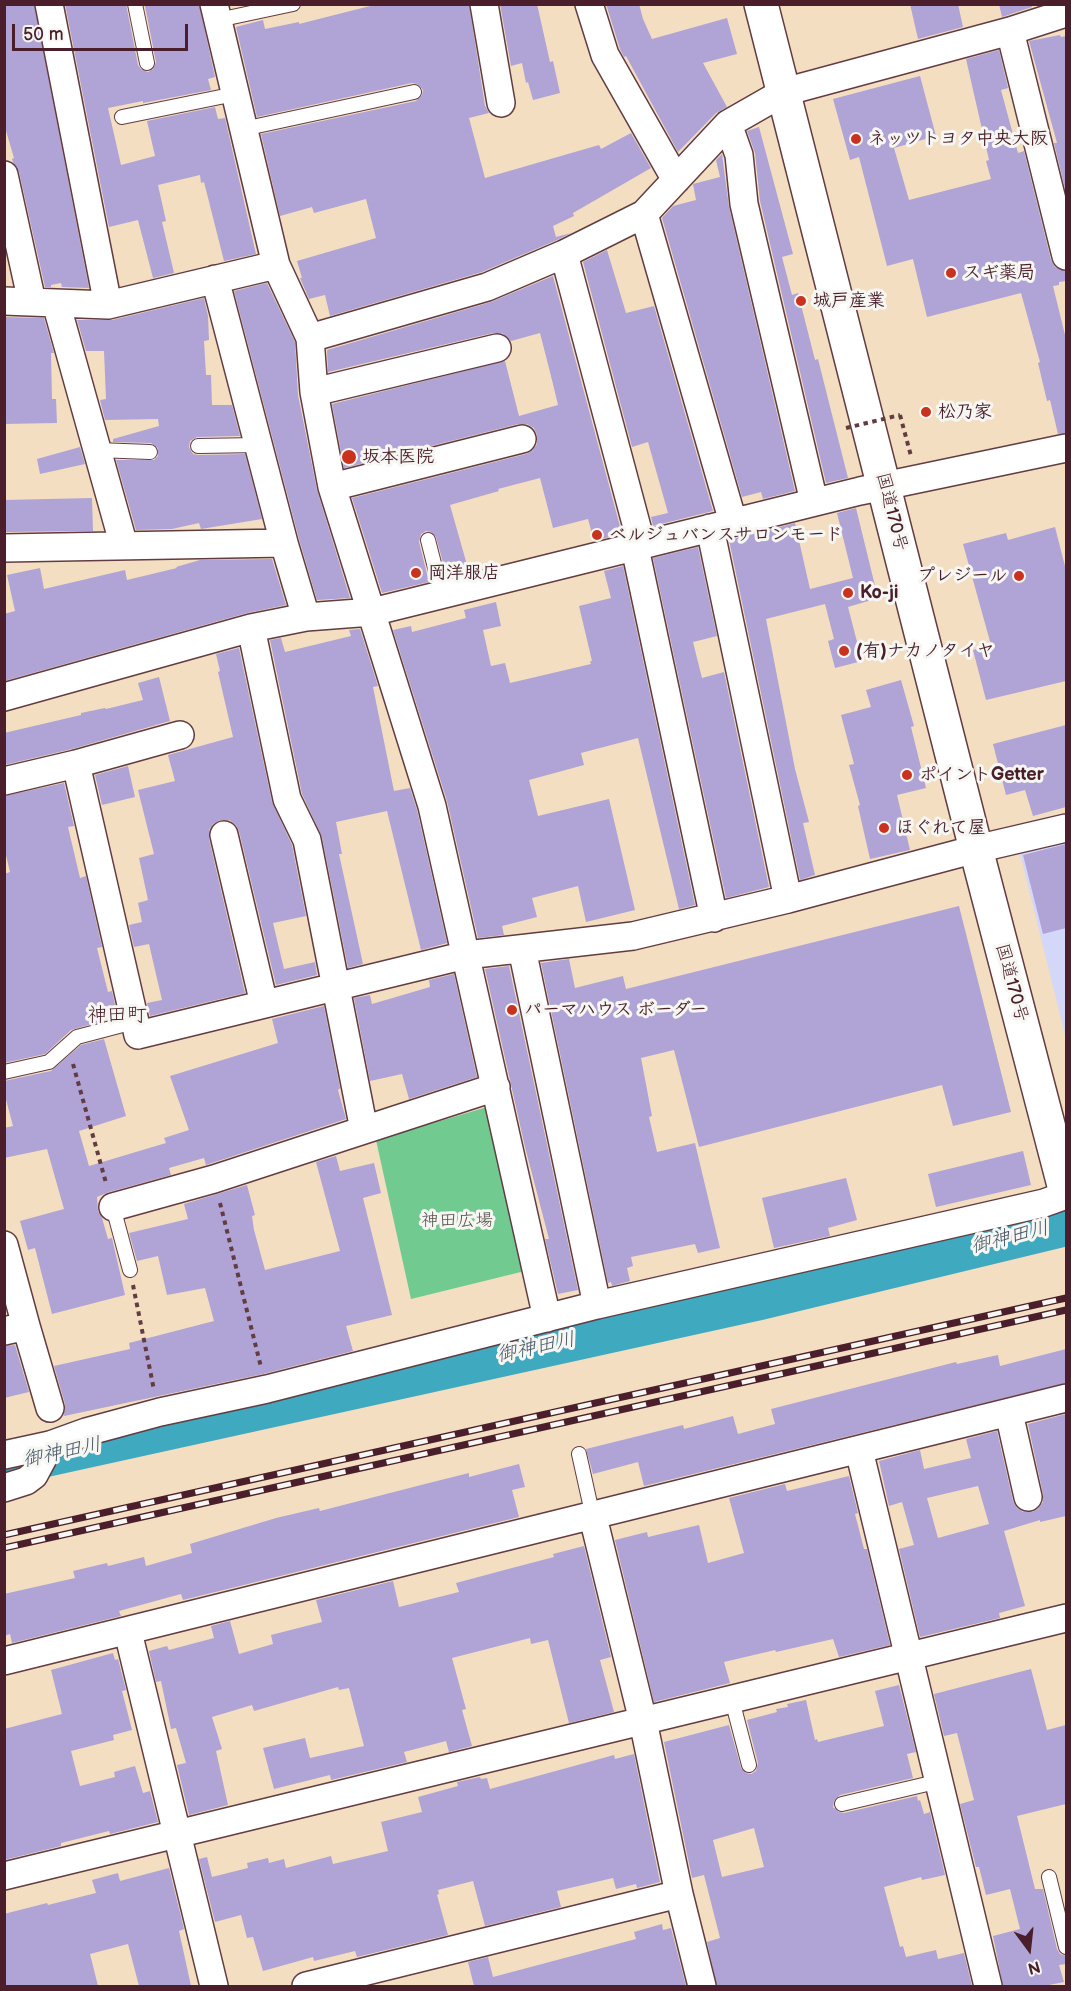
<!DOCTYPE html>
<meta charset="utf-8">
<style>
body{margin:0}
#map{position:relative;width:1071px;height:1991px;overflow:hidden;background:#f3dec1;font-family:"Balsamiq Sans",sans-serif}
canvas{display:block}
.frame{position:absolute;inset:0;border:6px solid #4a1f2b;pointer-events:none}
.north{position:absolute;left:999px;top:1919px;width:60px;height:60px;-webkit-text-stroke:4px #f6f6f2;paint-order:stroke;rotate:165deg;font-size:16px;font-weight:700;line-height:24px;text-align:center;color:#4a1f2b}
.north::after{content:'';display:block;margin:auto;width:21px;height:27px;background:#4a1f2b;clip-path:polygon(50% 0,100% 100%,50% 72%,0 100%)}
.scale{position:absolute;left:12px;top:24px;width:176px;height:27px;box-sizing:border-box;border:3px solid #4a1f2b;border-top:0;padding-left:8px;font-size:18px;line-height:21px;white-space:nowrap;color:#4a1f2b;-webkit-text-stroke:4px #f6f6f2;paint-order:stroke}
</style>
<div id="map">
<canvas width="1071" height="1991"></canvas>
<div class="frame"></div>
<div class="north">N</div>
<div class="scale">50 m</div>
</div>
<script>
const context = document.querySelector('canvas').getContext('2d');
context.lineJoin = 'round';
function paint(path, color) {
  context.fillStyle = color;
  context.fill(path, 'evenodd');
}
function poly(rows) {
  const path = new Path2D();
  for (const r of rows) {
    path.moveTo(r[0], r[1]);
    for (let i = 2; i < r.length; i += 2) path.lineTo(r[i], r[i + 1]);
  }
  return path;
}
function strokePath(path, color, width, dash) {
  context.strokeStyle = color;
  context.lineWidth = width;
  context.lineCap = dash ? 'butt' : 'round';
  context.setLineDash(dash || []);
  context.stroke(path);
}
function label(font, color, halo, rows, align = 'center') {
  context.font = font + ' "Balsamiq Sans","Klee One",sans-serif';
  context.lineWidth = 6;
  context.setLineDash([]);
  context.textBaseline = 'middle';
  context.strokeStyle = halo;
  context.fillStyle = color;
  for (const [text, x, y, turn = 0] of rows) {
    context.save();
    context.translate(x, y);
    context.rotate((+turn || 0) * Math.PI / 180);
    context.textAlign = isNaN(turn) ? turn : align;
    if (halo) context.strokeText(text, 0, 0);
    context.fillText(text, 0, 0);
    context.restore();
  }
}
paint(poly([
 [1066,838,1066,1039,1019,850]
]), '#d3d8f9');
paint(poly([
 [494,1105,529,1270,411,1299,376,1140]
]), '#71ca90');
strokePath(poly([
 [23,1461,760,1299,1066,1225]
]), '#3fa9bf', 42);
paint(poly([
 [4,4,34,4,89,288,62,287,61,283,51,285,51,287,45,287,19,172,13,162,12,159,14,158,4,124],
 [65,4,126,4,138,65,141,69,148,72,153,69,156,62,145,6,199,4,215,77,208,79,211,90,143,103,143,101,108,108,121,165,155,156,147,121,215,107,218,119,225,118,256,254,224,261,204,182,201,183,200,175,158,185,166,221,162,222,174,273,120,286,153,278,138,220,109,227],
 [378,4,469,4,485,106,489,113,469,118,485,178,599,145,601,149,631,133,651,168,573,213,574,216,553,226,556,237,571,233,557,240,482,272,330,316,325,295,309,299,300,278,302,278,297,261,376,238,366,199,314,213,312,207,280,216,261,134,416,101,422,95,423,90,417,84,412,83,257,117,236,27,263,20,265,29,299,22,299,24],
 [500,4,537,4,550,62,553,61,560,93,533,100,528,82,526,83,522,63,511,66],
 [606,4,639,4,643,19,652,39,727,18,737,54,703,63,727,107,716,113,678,152,626,56,624,57,620,49],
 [910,4,958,4,963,27,918,39],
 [999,4,1032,4,1032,7,1002,17],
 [1060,35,1061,37,1066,36,1066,193,1054,143,1057,143,1029,41],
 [999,50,1008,88,1001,90,1018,153,1024,151,1051,260,1055,267,1066,271,1066,281,1059,282,1059,285,1053,286,1066,339,1066,433,1058,434,1050,400,1047,401,1038,363,1040,362,1021,293,927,317,913,259,887,266,859,157,850,160,833,99,920,76,936,136,894,148,909,200,991,179,986,161,989,160,966,59],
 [759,127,793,254,782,257,792,295,798,293,815,360,818,359,848,478,826,483,760,201,755,153,747,131],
 [722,154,729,207,795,491,763,499,761,492,742,497,662,218,673,206,696,200,693,184,720,177,716,160],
 [607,250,626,313,654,306,713,511,653,526,651,517,668,513,648,442,632,447,583,262],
 [553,276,622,534,594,541,588,519,553,528,540,478,498,489,499,491,450,505,469,572,447,577,436,537,431,532,426,531,421,534,419,542,429,582,382,593,352,498,526,454,532,451,537,444,537,435,534,428,527,424,518,424,344,468,332,404,505,361,519,416,558,405,552,380,540,333,511,341,502,333,493,333,328,372,327,350,491,302],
 [267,283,295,342,298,395,317,490,350,598,317,600,299,539,234,291],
 [204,298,208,316,209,340,204,341,206,375,211,375,212,405,232,405,240,436,197,437,190,441,189,447,193,454,198,455,245,454,262,519,201,529,199,523,172,529,136,530,116,460,154,460,158,456,158,448,151,443,113,442,113,439,159,426,158,419,105,420,100,400,106,399,104,351,86,351,77,320,112,320],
 [4,317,44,318,54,353,51,353,52,399,56,399,57,423,4,424],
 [80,447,85,464,40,474,37,459],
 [92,498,93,531,4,532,4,500],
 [856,508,878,598,848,607,862,661,835,668,828,641,834,639,825,604,766,619,795,769,809,822,803,823,815,875,800,880,729,540,795,523,810,589,853,578,837,513],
 [1055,527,1066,570,1066,681,986,700,973,650,991,645,963,544,1006,533,1008,540],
 [698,547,717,636,693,642,702,678,724,672,769,887,726,898,653,558],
 [272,559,286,605,247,613,4,681,4,614,15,611,7,575,40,568,44,589,125,570,127,580,177,568,176,567,200,560],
 [623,566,695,905,679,909,638,738,581,753,584,765,529,780,538,816,609,799,635,910,586,922,578,886,532,898,537,917,502,926,504,935,478,938,447,801,393,630,411,626,412,632,466,618,464,610,496,602,501,626,483,630,491,666,505,663,510,683,591,664,590,661,592,661,579,606,611,598,604,571],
 [360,629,378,686,373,687,394,791,410,788,417,810,447,943,421,950,387,811,336,822,342,854,339,854,363,964,348,968,322,837,302,794,270,640,281,638,285,652,351,636,349,630],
 [239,648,272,802,292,845,306,916,273,923,284,969,315,962,317,975,276,985,239,831,236,825,229,820,220,820,213,824,209,830,209,839,245,993,150,1016,147,1003,162,1000,149,944,134,947,129,925,142,922,138,903,148,900,139,858,154,854,138,790,175,781,168,755,233,737,218,672,220,671,216,654],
 [159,677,170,721,72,749,4,765,4,733,81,715,81,713,105,708,106,709,143,700,138,683],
 [901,680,914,726,911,727,926,788,897,795,910,850,870,859,858,806,860,805,849,765,854,764,841,715,871,707,866,690],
 [1066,725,1066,807,1033,816,1025,790,1006,795,993,744],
 [128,766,135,797,102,805,95,775],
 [64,783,74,826,68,827,80,878,86,876,102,947,97,948,108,992,112,991,116,1009,97,1013,99,1022,71,1030,45,1054,4,1063,4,874,10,872,4,847,4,796],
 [1066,844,1066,928,1043,934,1023,855],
 [959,906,1011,1112,953,1126,942,1085,699,1147,674,1050,641,1058,652,1116,649,1117,657,1152,695,1143,720,1248,698,1253,695,1244,631,1257,633,1266,627,1268,630,1281,612,1286,611,1282,608,1283,541,963,569,959,575,988,623,976,626,989],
 [509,966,578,1290,558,1294,545,1239,549,1239,525,1147,485,969],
 [454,974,477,1077,409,1099,402,1074,370,1081,354,998,370,995,372,1004,430,987,429,980],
 [324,1006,340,1088,338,1090,346,1119,209,1164,206,1165,204,1158,169,1168,171,1175,109,1192,97,1197,98,1211,102,1218,108,1239,112,1238,125,1295,52,1314,35,1248,28,1250,20,1221,64,1209,47,1149,4,1158,4,1128,13,1126,4,1092,4,1081,51,1071,81,1045,104,1039,126,1116,79,1131,89,1166,166,1143,164,1138,189,1130,170,1076,278,1043,272,1019],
 [1023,1151,1031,1185,936,1207,928,1174],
 [336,1156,340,1171,374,1163,381,1193,363,1198,392,1315,346,1326,353,1351,263,1374,64,1416,65,1404,54,1366,130,1349,129,1343,214,1321,205,1288,167,1295,158,1256,137,1261,129,1233,188,1219,184,1204,247,1185,255,1215,252,1216,254,1230,265,1270,340,1251,316,1162],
 [846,1178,857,1220,828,1228,830,1236,774,1248,762,1198],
 [15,1345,29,1392,4,1398,4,1346],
 [1066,1349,1066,1383,644,1486,638,1462,593,1474,586,1449,683,1425,684,1429,733,1416,738,1434,775,1424,771,1409,956,1362,957,1364,998,1355,1000,1366],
 [1066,1414,1066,1516,1040,1522,1040,1520,1004,1531,1025,1606,999,1613,1000,1618,920,1637,899,1549,914,1545,902,1502,889,1506,879,1461,920,1450,924,1469,971,1458,966,1439,997,1431,1013,1501,1017,1508,1023,1512,1032,1512,1038,1509,1043,1502,1043,1494,1028,1424],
 [978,1486,989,1524,938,1538,927,1498],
 [519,1464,525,1487,512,1490,519,1517,183,1600,181,1594,119,1611,121,1616,12,1643,10,1634,4,1636,4,1594,75,1578,73,1571,107,1563,108,1566,144,1557,146,1566,192,1553,190,1544,276,1518,319,1508,320,1511,425,1484,469,1473,469,1477],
 [849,1476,858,1513,855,1514,864,1549,867,1549,890,1645,839,1657,833,1639,776,1652,775,1650,724,1662,730,1683,654,1702,615,1540,647,1532,648,1537,699,1525,708,1563,744,1553,729,1498,785,1484,787,1491],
 [584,1546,611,1657,600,1660,614,1712,569,1723,548,1640,531,1644,530,1638,452,1658,466,1709,462,1710,472,1746,449,1752,446,1741,404,1752,407,1762,331,1780,330,1775,274,1789,263,1748,305,1738,310,1758,364,1746,349,1688,339,1690,338,1687,254,1711,252,1705,212,1717,222,1749,216,1751,228,1805,189,1815,177,1765,186,1763,176,1728,171,1729,161,1681,156,1682,149,1651,167,1646,169,1650,214,1638,211,1626,230,1621,239,1654,273,1644,271,1635,322,1622,316,1600,393,1581,399,1607,459,1592,456,1583,512,1568,554,1557,553,1554],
 [113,1653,115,1660,118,1659,126,1690,122,1691,132,1730,113,1735,114,1740,71,1751,80,1786,115,1777,114,1772,135,1766,143,1793,150,1791,158,1822,110,1834,109,1831,61,1843,61,1846,4,1860,4,1729,62,1714,51,1670],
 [1031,1669,1047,1730,1066,1725,1066,1804,1017,1816,1035,1889,1043,1889,1057,1949,1060,1954,1066,1956,1066,1964,1059,1965,1064,1982,1044,1986,1003,1986,993,1936,1020,1929,1010,1889,986,1895,979,1867,976,1867,960,1804,974,1800,957,1733,944,1736,934,1694],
 [899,1685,916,1752,907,1754,913,1778,840,1795,834,1801,833,1807,839,1812,844,1813,917,1796,918,1801,920,1800,924,1814,930,1812,945,1875,922,1880,921,1877,884,1887,900,1947,903,1946,906,1957,936,1950,938,1959,964,1953,972,1986,717,1986,707,1942,720,1938,704,1875,692,1878,664,1742,729,1725,741,1768,746,1773,751,1774,756,1771,758,1763,747,1720,777,1712,776,1709,788,1707,787,1704,806,1700,815,1740,817,1739,818,1742,884,1726,875,1691],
 [754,1828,764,1867,722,1877,713,1840],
 [634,1754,660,1882,637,1888,636,1884,616,1889,613,1878,557,1891,561,1907,485,1926,473,1881,438,1890,439,1894,437,1895,448,1935,357,1957,355,1951,314,1961,313,1957,263,1971,253,1937,247,1938,241,1915,215,1922,199,1859,207,1857,212,1877,248,1868,247,1863,268,1858,269,1863,284,1859,286,1868,331,1856,333,1864,388,1851,381,1822,422,1812,418,1797,458,1786,457,1782,480,1777,481,1779,487,1778,490,1789,614,1755,615,1759],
 [169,1868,184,1929,179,1931,191,1986,139,1986,128,1944,90,1954,98,1986,4,1986,4,1914,47,1903,48,1905,96,1893,92,1880,118,1873,120,1881],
 [662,1924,663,1930,671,1928,686,1986,474,1986,468,1962,488,1957,493,1977,636,1939,634,1932]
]), '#b0a3d6');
const lane = poly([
 [135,4,147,63],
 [218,20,293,4],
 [122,117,235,94],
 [243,129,414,92],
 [198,446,258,445],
 [97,450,150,452],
 [428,540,442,595],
 [4,1072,49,1062,77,1037,134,1022],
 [113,1207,130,1270],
 [579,1454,593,1517],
 [732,1700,749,1765],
 [842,1804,940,1781],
 [1049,1877,1066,1947]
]);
const street = poly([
 [49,4,108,305],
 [214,4,276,265,310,338,314,392,332,487,432,806,547,1318],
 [484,4,501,103],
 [589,4,605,55,676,180],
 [1010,31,1066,256],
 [728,124,739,155,744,204,814,502],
 [4,175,32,302],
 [644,214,733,522],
 [564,254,642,546],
 [215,279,284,543,306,617],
 [4,301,108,305,276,265],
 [56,303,124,546],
 [310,338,487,287,564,254,644,214,728,124,784,92,1010,31,1066,13],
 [314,392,497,348],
 [332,487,522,439],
 [710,528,788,899],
 [4,548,284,543],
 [635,548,714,918],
 [4,697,251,628,306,617,372,612,860,491,1066,448],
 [76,764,180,735],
 [4,781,76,764,138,1035,466,955,633,936,788,899,976,849,1066,828],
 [224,835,264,1004],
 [522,949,597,1305],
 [364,1130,496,1087],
 [113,1207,214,1179,364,1130,307,840,287,799,251,628],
 [4,1245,26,1326,4,1331],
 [26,1326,50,1408],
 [1009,1413,1028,1497],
 [859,1450,988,1986],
 [4,1455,50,1445,86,1432,160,1412,267,1389,597,1305,1044,1203,1066,1195],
 [4,1488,26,1481,34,1475,50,1445],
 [593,1517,643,1721,679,1894,702,1986],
 [128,1632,214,1986],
 [4,1661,1066,1398],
 [4,1876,1066,1618],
 [306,1986,679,1894]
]);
const highway = poly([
 [761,4,976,849,1066,1193]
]);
strokePath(lane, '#633c42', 16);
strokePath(street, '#633c42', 30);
strokePath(highway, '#633c42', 36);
strokePath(poly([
 [900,415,911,456],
 [73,1064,106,1183],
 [220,1203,261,1367],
 [133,1285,154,1390]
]), '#633c42', 4, [4.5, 4.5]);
strokePath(lane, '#fff', 14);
strokePath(street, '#fff', 27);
strokePath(highway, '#fff', 33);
const rail = poly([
 [4,1535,1066,1298],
 [4,1548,1066,1310]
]);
strokePath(rail, '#4a1f2b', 7);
strokePath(rail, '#f6f6f2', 4.5, [14]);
strokePath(poly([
 [846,428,900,415]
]), '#633c42', 4, [4.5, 4.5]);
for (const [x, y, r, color] of [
 [856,139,6,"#c8321e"],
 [951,273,6,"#c8321e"],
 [801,301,6,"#c8321e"],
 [926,412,6,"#c8321e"],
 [349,457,8,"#c8321e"],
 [597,535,6,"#c8321e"],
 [416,573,6,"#c8321e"],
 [1019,576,6,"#c8321e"],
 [848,593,6,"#c8321e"],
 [844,651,6,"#c8321e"],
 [907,775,6,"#c8321e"],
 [884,828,6,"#c8321e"],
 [512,1010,6,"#c8321e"]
]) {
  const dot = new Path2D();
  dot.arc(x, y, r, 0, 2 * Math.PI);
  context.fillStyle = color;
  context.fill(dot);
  strokePath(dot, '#f6f6f2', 2);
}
label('bold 18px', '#4a1f2b', '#f6f6f2', [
 ["ネッツトヨタ中央大阪",868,139],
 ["スギ薬局",963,273],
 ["城戸産業",813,301],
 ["松乃家",938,412],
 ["坂本医院",362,457],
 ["ベルジュバンスサロンモード",609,535],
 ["岡洋服店",428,573],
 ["プレジール",1007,576,"right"],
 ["Ko-ji",860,593],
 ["(有)ナカノタイヤ",856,651],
 ["ポイントGetter",919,775],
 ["ほぐれて屋",896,828],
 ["パーマハウス ボーダー",524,1010]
], 'left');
label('18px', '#4a1f2b', '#f6f6f2', [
 ["国道170号",891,512,76],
 ["国道170号",1011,983,75]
]);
label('18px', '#565249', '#f6f6f2', [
 ["神田広場",457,1221]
]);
label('20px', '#4a1f2b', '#f6f6f2', [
 ["神田町",117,1016]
]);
label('italic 20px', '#465666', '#f6f6f2', [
 ["御神田川",1010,1238,-14],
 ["御神田川",536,1348,-12],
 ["御神田川",62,1453,-12]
]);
</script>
